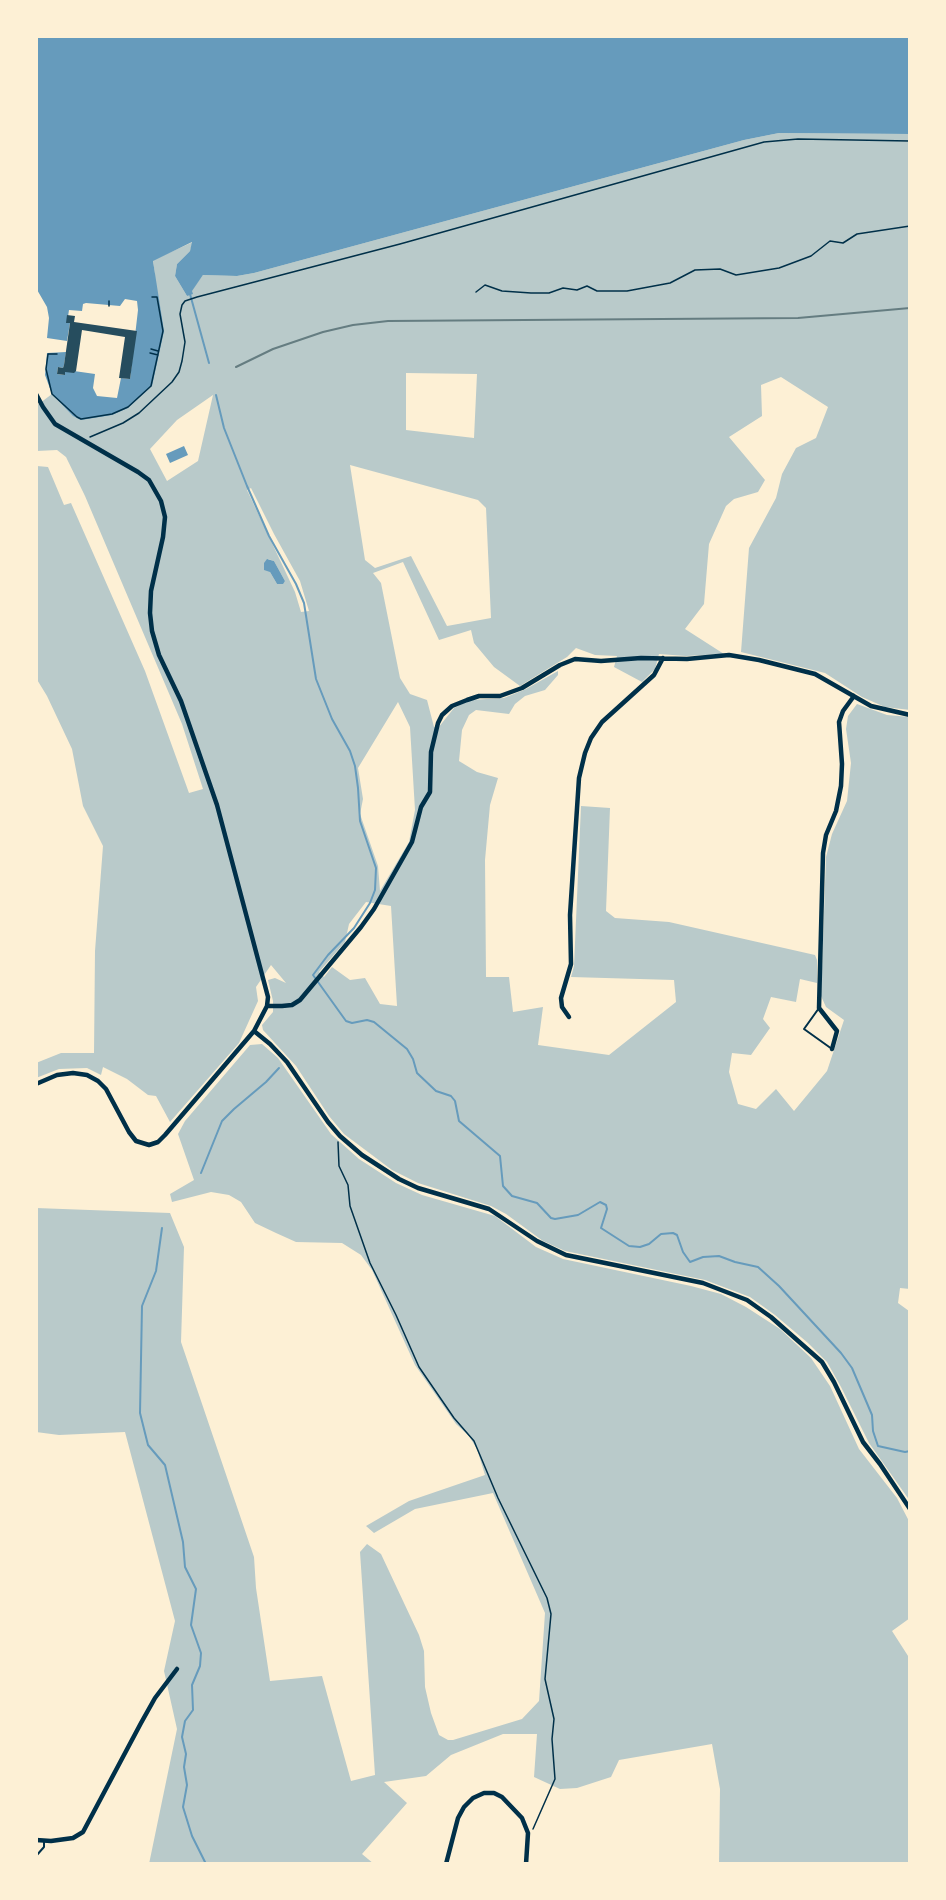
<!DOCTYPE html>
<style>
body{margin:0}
#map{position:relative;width:946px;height:1900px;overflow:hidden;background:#fdf0d5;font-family:Ubuntu,sans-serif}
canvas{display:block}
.frame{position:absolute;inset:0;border:38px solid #fdf0d5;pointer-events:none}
</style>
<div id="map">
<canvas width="946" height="1900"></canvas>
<div class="frame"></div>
</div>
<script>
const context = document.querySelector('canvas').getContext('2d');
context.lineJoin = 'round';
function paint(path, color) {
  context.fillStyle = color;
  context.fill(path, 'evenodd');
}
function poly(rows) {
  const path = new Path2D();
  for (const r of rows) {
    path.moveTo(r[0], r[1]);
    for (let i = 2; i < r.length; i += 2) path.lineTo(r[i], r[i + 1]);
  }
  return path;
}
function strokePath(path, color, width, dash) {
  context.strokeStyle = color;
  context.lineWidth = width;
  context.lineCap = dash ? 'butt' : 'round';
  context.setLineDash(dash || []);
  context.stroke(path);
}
paint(poly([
 [779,133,910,134,910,710,885,707,862,697,825,673,741,652,749,548,776,498,782,474,796,448,816,438,828,407,781,377,761,385,762,416,729,437,765,480,758,492,734,499,726,506,709,544,704,604,685,629,724,654,686,656,659,654,655,669,642,682,614,667,617,656,595,655,576,648,567,657,520,686,494,667,474,643,471,630,439,640,403,562,373,573,381,583,400,678,410,694,427,700,434,727,438,728,454,708,470,700,504,698,526,689,558,671,558,675,545,690,525,696,515,704,509,714,476,710,469,715,462,730,459,761,477,772,498,778,490,805,485,860,486,977,509,977,513,1012,543,1007,538,1045,609,1055,676,1002,674,980,571,977,574,966,581,806,610,808,606,911,615,918,669,922,815,955,817,960,817,983,800,979,796,1002,771,997,763,1019,770,1028,751,1055,732,1053,729,1072,738,1104,756,1109,776,1089,794,1111,827,1071,844,1020,826,1007,821,996,826,857,832,834,847,801,851,763,846,729,848,716,857,704,887,715,910,717,910,1289,900,1288,898,1303,909,1311,910,1309,910,1501,869,1443,841,1387,827,1362,808,1343,775,1315,750,1297,705,1280,565,1251,543,1241,506,1214,491,1206,418,1183,392,1170,344,1134,329,1116,296,1066,263,1030,262,1025,273,1012,273,1001,268,980,275,978,286,983,271,965,256,987,258,1001,239,1043,170,1122,156,1096,148,1095,127,1079,103,1067,101,1075,87,1068,59,1069,36,1078,36,1063,61,1053,94,1053,95,951,103,846,83,806,72,749,47,696,36,678,36,406,52,394,65,407,128,408,155,275,153,260,193,242,190,251,177,264,175,276,187,296,203,275,237,276,254,273,744,140],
 [406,373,477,374,474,438,406,430],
 [213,395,198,461,167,481,150,449,177,420],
 [57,450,66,457,85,496,182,724,203,789,189,793,145,671,71,503,64,505,48,467,37,466,37,451],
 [350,465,478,500,486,508,491,618,447,626,411,556,375,568,365,560],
 [251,488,274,534,300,581,309,611,301,612,295,592,247,490],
 [268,559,274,561,285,581,277,584,270,572],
 [398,702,410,727,415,810,409,842,380,891,378,866,360,814,363,799,358,768],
 [366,902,391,906,397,1006,380,1004,365,978,350,980,332,967,324,977,319,972,345,942,349,924],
 [262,1044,278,1058,331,1134,359,1159,396,1183,422,1195,495,1216,536,1247,563,1259,691,1286,721,1294,746,1307,780,1329,811,1358,830,1386,859,1449,897,1498,910,1523,910,1618,892,1631,910,1659,910,1670,908,1672,910,1676,910,1864,719,1864,720,1789,712,1744,619,1760,611,1777,577,1788,560,1789,534,1777,537,1734,503,1734,451,1755,426,1776,384,1782,407,1803,362,1854,374,1864,149,1864,177,1729,164,1671,175,1621,125,1432,59,1435,36,1432,36,1208,170,1213,184,1247,181,1342,254,1557,256,1588,270,1681,322,1676,351,1781,375,1775,360,1552,367,1544,381,1554,419,1635,424,1651,425,1687,431,1713,439,1735,448,1740,453,1740,522,1719,539,1701,545,1613,493,1493,415,1509,374,1533,366,1526,409,1501,485,1475,477,1449,469,1436,456,1424,415,1365,372,1270,361,1255,342,1243,296,1242,276,1233,255,1223,241,1202,229,1195,211,1192,172,1202,170,1194,194,1180,178,1134,185,1121,250,1045]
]), '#b9caca');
paint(poly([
 [36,36,910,36,910,134,779,133,744,140,254,273,237,276,203,275,192,291,193,294,187,296,175,276,177,264,190,251,192,242,153,261,164,331,152,386,128,408,112,415,81,420,73,416,52,394,45,375,47,353,66,352,64,365,63,368,58,367,57,374,65,375,65,372,74,371,95,374,93,388,97,396,117,398,121,378,130,379,138,310,137,301,125,299,120,306,86,303,83,304,82,311,69,310,67,323,70,323,67,341,47,338,49,318,47,307,36,288],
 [184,446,188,455,170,463,166,454],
 [267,559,274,561,285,581,283,584,277,584,270,572,264,570,264,563]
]), '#669bbc');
strokePath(poly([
 [190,294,209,363],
 [216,395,224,428,247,486,269,536,296,584,304,603,316,679,332,719,350,751,355,766,358,788,360,821,376,868,375,890,370,903,354,928,328,955,313,975,346,1021,352,1023,367,1020,374,1022,407,1049,413,1059,417,1073,436,1091,451,1096,455,1101,459,1121,500,1156,503,1186,512,1196,537,1203,551,1218,555,1219,578,1215,600,1202,606,1205,607,1209,601,1228,629,1246,640,1247,649,1244,661,1234,673,1233,677,1235,683,1252,690,1262,703,1257,719,1256,735,1262,758,1267,779,1286,841,1353,852,1368,872,1415,873,1431,878,1446,905,1452,910,1451],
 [201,1173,222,1121,234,1109,266,1082,279,1068],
 [162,1228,156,1271,142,1306,140,1413,148,1445,165,1465,183,1542,185,1567,196,1589,191,1625,201,1653,200,1666,192,1685,193,1710,185,1721,182,1737,186,1754,184,1767,187,1785,183,1807,192,1836,206,1864]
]), '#669bbc', 2);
paint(poly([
 [67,315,75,316,74,322,137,331,130,379,119,378,125,337,82,330,76,371,74,373,65,372,65,375,57,374,58,367,63,368,64,365,70,323,66,323]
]), '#264d5e');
strokePath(poly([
 [476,292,485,285,502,291,531,293,549,293,563,288,577,290,587,286,597,291,627,291,670,283,695,270,720,269,736,275,779,268,811,256,830,241,843,243,857,234,910,226],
 [109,306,109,301],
 [151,349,158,351],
 [150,353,158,355],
 [57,354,48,354,46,369,52,394,77,417,81,419,112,414,128,407,151,386,163,331,157,297,152,297],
 [90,437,123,423,139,413,172,382,179,372,182,361,185,342,180,314,182,305,185,301,197,297,400,244,764,142,798,139,910,141],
 [338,1142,339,1166,348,1185,350,1206,370,1263,396,1315,419,1367,454,1418,474,1441,498,1498,547,1598,551,1614,545,1679,554,1719,552,1739,555,1779,533,1829]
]), '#003049', 1.5);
strokePath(poly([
 [819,1008,804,1029,832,1049],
 [36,1856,44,1847,44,1841]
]), '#003049', 2);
strokePath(poly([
 [36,394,43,407,55,424,138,472,149,480,161,501,165,517,163,537,151,591,150,613,152,631,159,655,181,701,217,805,268,997,267,1006,254,1031,270,1044,287,1062,328,1122,340,1136,362,1155,399,1179,418,1188,489,1209,537,1241,566,1255,703,1283,747,1300,771,1317,822,1362,834,1382,863,1442,880,1464,910,1509],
 [267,1006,282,1006,292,1005,300,1000,361,927,374,909,412,842,421,807,430,792,431,752,438,723,442,715,452,706,467,700,479,696,500,696,522,688,560,665,575,659,601,661,641,658,687,659,729,655,759,660,815,674,871,706,910,715],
 [569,1017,562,1007,561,998,571,964,570,915,579,778,585,753,591,738,602,722,654,675,663,658],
 [832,1049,837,1031,819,1008,823,853,826,835,836,811,841,786,842,764,839,722,843,711,854,696],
 [36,1084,57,1075,73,1073,87,1075,98,1081,106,1089,129,1132,136,1141,149,1145,158,1142,165,1135,254,1031],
 [36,1840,51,1841,73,1838,83,1832,141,1723,155,1698,177,1669],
 [446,1864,458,1818,464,1807,473,1798,484,1793,494,1793,502,1797,522,1818,528,1833,526,1864]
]), '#003049', 4.5);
strokePath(poly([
 [236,367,273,349,323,332,353,325,388,321,798,318,910,308]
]), '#657d81', 2);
</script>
